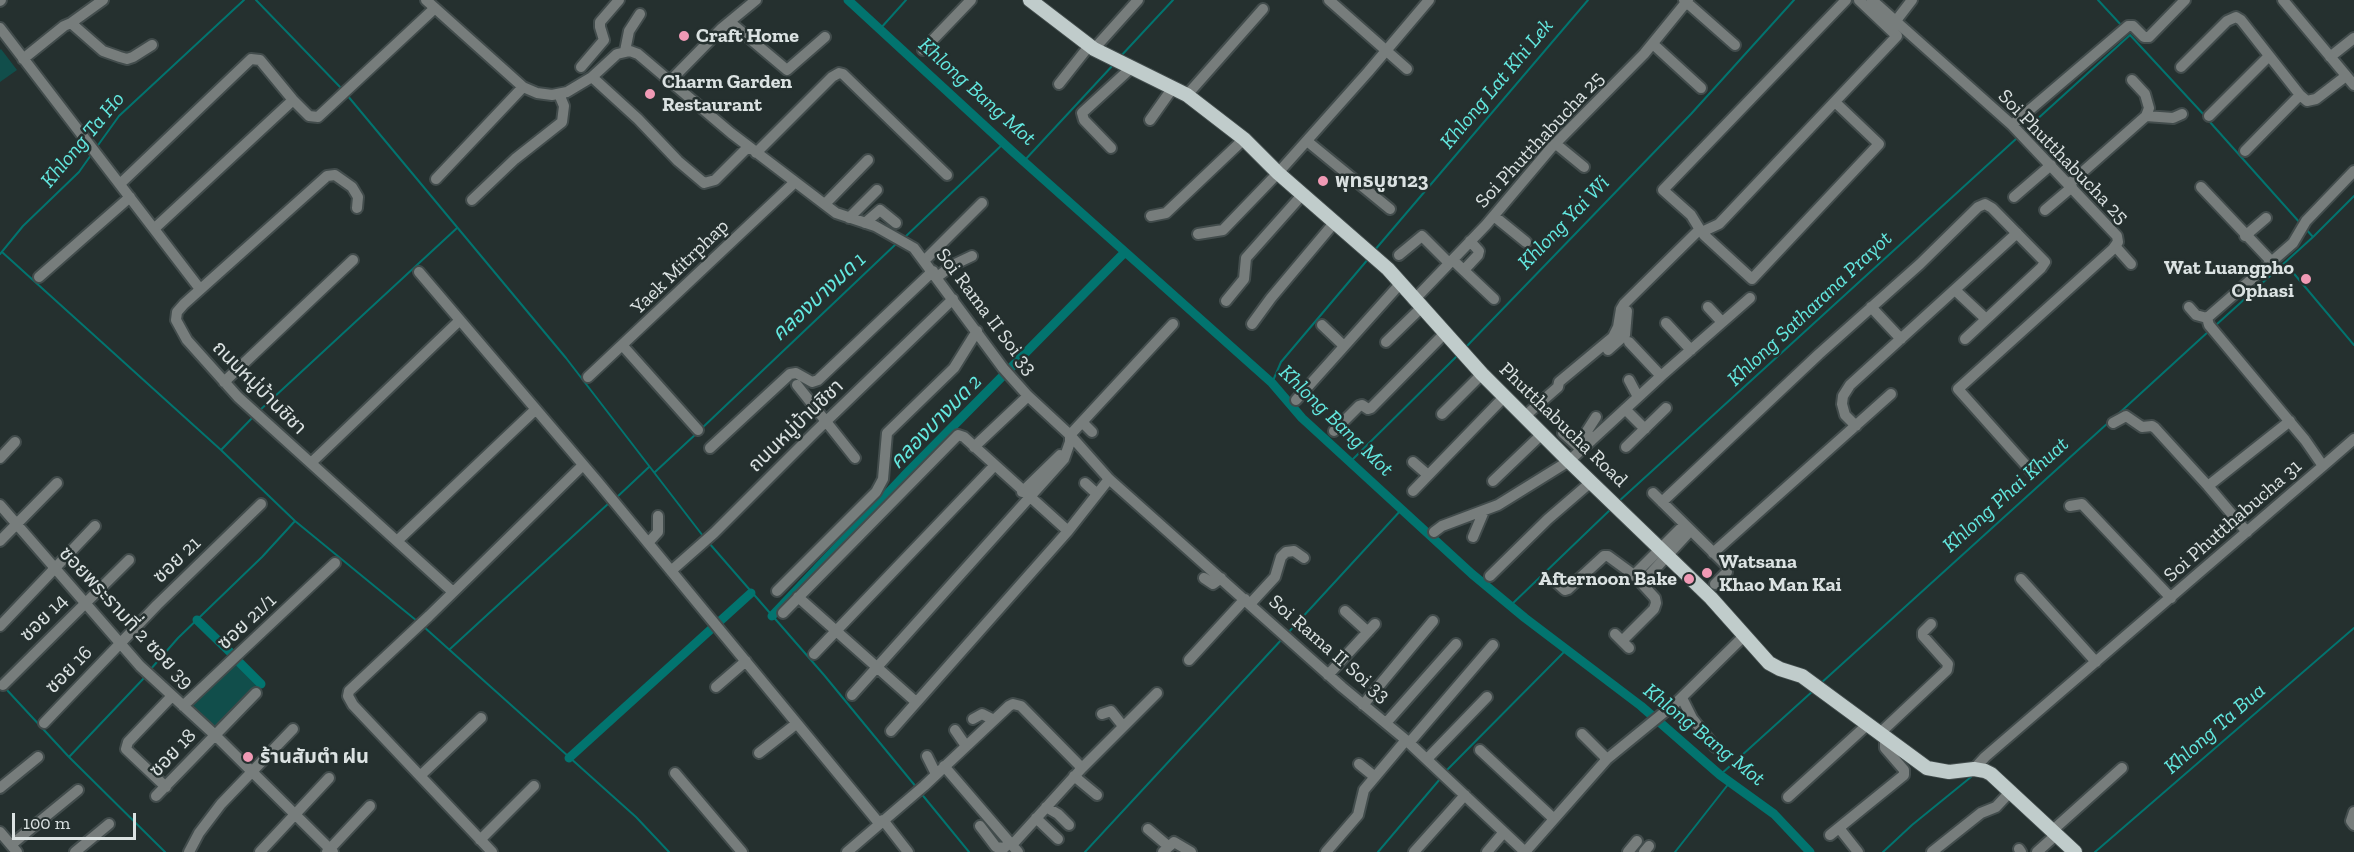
<!DOCTYPE html>
<meta charset="utf-8">
<style>
body{margin:0}
#map{position:relative;width:2354px;height:852px;overflow:hidden;background:#25302f;font-family:"Zilla Slab",serif}
canvas{display:block}
.scale{position:absolute;left:12px;top:813px;width:124px;height:27px;box-sizing:border-box;border:3px solid #dbe2e2;border-top:0;padding-left:8px;font-size:18px;line-height:21px;white-space:nowrap;color:#dbe2e2;-webkit-text-stroke:4px #25302f;paint-order:stroke}
</style>
<div id="map">
<canvas width="2354" height="852"></canvas>
<div class="scale">100 m</div>
</div>
<script>
const context = document.querySelector('canvas').getContext('2d');
context.lineJoin = 'round';
function paint(path, color) {
  context.fillStyle = color;
  context.fill(path, 'evenodd');
}
function poly(rows) {
  const path = new Path2D();
  for (const r of rows) {
    path.moveTo(r[0], r[1]);
    for (let i = 2; i < r.length; i += 2) path.lineTo(r[i], r[i + 1]);
  }
  return path;
}
function strokePath(path, color, width, dash) {
  context.strokeStyle = color;
  context.lineWidth = width;
  context.lineCap = dash ? 'butt' : 'round';
  context.setLineDash(dash || []);
  context.stroke(path);
}
function label(font, color, halo, rows, align = 'center') {
  context.font = font + ' "Zilla Slab","Noto Sans Thai",serif';
  context.lineWidth = 5;
  context.setLineDash([]);
  context.textBaseline = 'middle';
  context.strokeStyle = halo;
  context.fillStyle = color;
  for (const [text, x, y, turn = 0] of rows) {
    context.save();
    context.translate(x, y);
    context.rotate((+turn || 0) * Math.PI / 180);
    context.textAlign = isNaN(turn) ? turn : align;
    if (halo) context.strokeText(text, 0, 0);
    context.fillText(text, 0, 0);
    context.restore();
  }
}
paint(poly([
 [1,49,17,70,0,82,0,50],
 [237,663,260,687,217,730,193,705]
]), '#114e4b');
strokePath(poly([
 [256,0,341,88],
 [2098,0,2122,26],
 [880,29,906,0],
 [2130,35,2205,116],
 [1120,57,1173,0],
 [347,95,566,358,703,536],
 [2209,121,2301,224],
 [2023,132,2130,35],
 [96,148,119,116,244,0],
 [1024,161,1114,64],
 [2305,228,2313,237],
 [904,238,1004,143],
 [1374,251,1588,0],
 [2,252,221,450,295,521,262,557,178,638,150,670],
 [0,254,23,226,79,172,91,155],
 [2285,263,2354,345],
 [2216,325,2313,237,2354,196],
 [1466,347,1691,114,1794,0],
 [1272,383,1281,362,1369,258],
 [259,411,457,228],
 [2116,416,2209,331],
 [701,429,897,243],
 [221,450,255,415],
 [1350,462,1458,355],
 [655,472,697,433],
 [616,498,649,467],
 [1618,502,2017,138],
 [295,521,417,621],
 [709,543,824,675,917,788],
 [1510,606,1612,508],
 [424,627,636,817,669,852],
 [1287,634,1402,509],
 [450,649,609,503],
 [1820,684,2109,422],
 [6,689,69,757,165,852],
 [69,757,145,677],
 [1445,772,1566,650],
 [1720,775,1814,690],
 [920,792,969,852],
 [1085,852,1283,638],
 [1378,852,1440,779],
 [1675,852,1730,782],
 [1883,852,1912,825,1971,777],
 [2095,852,2354,628]
]), '#02746f', 2);
strokePath(poly([
 [848,0,1012,151,1272,383,1302,418,1472,574,1525,618,1641,706,1720,775,1774,814,1810,852],
 [772,616,904,476,1125,252],
 [197,620,231,653],
 [240,663,261,684],
 [569,758,751,593]
]), '#02746f', 9);
const minor = poly([
 [426,0,523,87,537,93,552,95,567,92,592,77,617,54,630,51,638,54,731,133,836,213,875,226,914,248,1003,368,1028,396,1070,435,1109,479,1342,687,1406,740,1525,852],
 [1329,0,1407,69],
 [1684,0,1735,45],
 [1872,0,2012,125,2117,236,2118,242,2113,249,1958,389,2032,472],
 [2283,0,2354,85],
 [0,1,1,0],
 [730,22,787,70,825,37],
 [1895,22,1912,0],
 [71,23,103,0],
 [0,28,200,289],
 [1653,44,1701,88],
 [1094,49,1138,0],
 [923,50,971,0],
 [625,51,629,31,640,14],
 [2330,57,2354,38],
 [23,59,64,26,71,23,103,51,120,57,127,59,133,57,152,45],
 [581,67,604,40,600,27,600,22,619,0],
 [2181,67,2227,21,2236,17,2241,20,2300,95,2307,101,2316,99,2346,76],
 [592,77,638,119,678,161,704,183,715,180,748,147],
 [2132,80,2145,94,2149,108,2146,116],
 [670,81,722,28,756,0],
 [1059,84,1089,46],
 [1187,95,1263,9],
 [2209,116,2269,56],
 [1150,120,1172,89],
 [2012,125,2128,26,2133,26,2144,37,2149,37,2185,0],
 [1307,141,1390,209],
 [1556,144,1584,167],
 [1111,148,1084,120,1082,113,1131,68],
 [2245,151,2300,95],
 [756,153,832,77,839,73,843,74,947,175],
 [436,179,523,87],
 [120,184,251,59,260,60,293,100,309,116,318,117,435,8],
 [2069,184,2146,116,2173,118,2182,114],
 [2201,187,2271,261],
 [2014,197,2051,165],
 [472,200,515,159,562,122,564,106,559,94],
 [825,204,868,160],
 [357,208,358,197,352,187,335,175,327,176,184,304,177,312,176,320,187,340,238,397,453,592],
 [2045,210,2072,187],
 [1151,216,1166,213,1244,139],
 [1494,216,1526,242],
 [849,218,877,190],
 [865,223,880,210,896,223],
 [155,228,293,100],
 [1699,228,1691,215,1663,190,1846,0],
 [1706,230,1719,224,1897,36,1859,0],
 [1198,234,1223,230,1278,173,1368,72,1429,0],
 [1704,235,1752,279,1879,144,1835,102],
 [2245,236,2266,218],
 [2115,246,2131,264],
 [1399,255,1422,236,1449,263],
 [925,260,982,203],
 [1457,264,1494,299],
 [1464,270,1478,255,1479,251,1470,241],
 [419,272,597,481,879,823],
 [39,277,130,197],
 [937,277,953,265,972,256],
 [1955,290,1986,319],
 [1414,300,1486,225,1551,148,1644,54,1688,0],
 [1226,301,1244,279,1246,258,1302,195],
 [1708,307,1722,322],
 [1871,307,1901,339],
 [2189,307,2196,315,2207,318],
 [1666,323,1691,350],
 [1252,324,1271,298,1334,223],
 [1322,325,1344,346],
 [1386,342,1421,308],
 [1629,342,1661,376],
 [623,346,698,430],
 [1608,350,1625,335,1627,311],
 [588,377,795,182],
 [1629,380,1638,397],
 [224,382,353,260],
 [797,385,855,458],
 [1296,400,1400,284],
 [1625,409,1645,429],
 [1442,414,1482,374],
 [1525,416,1558,387,1559,382,1613,337,1618,327,1621,309,1624,304,1697,232],
 [1082,422,1092,432],
 [2113,423,2126,416,2142,427,2152,426,2155,428,2208,486],
 [1856,426,1845,415,1842,404,1843,396,1850,385,2017,233],
 [1334,431,1359,406,1362,405,1368,409,1371,408,1444,334],
 [1563,433,1582,450],
 [1591,441,1587,431,1596,417],
 [974,447,1028,396],
 [1626,447,1666,408],
 [710,448,790,374,796,373,812,382,818,380,933,271],
 [0,458,15,442],
 [1413,462,1428,475],
 [311,463,459,321],
 [2323,466,2354,439],
 [1493,481,1542,434],
 [1085,483,1097,494],
 [1413,491,1505,396],
 [1022,492,1060,455],
 [1653,493,1726,565,1727,572,1715,584],
 [1662,502,1819,354,1920,264,1978,207,1985,204,1992,208,2045,262,2041,268,1965,339],
 [0,505,140,666,215,735,333,852],
 [2070,506,2082,504,2171,598],
 [1434,532,1442,526,1498,505,1569,461,1661,376,1750,298],
 [2247,532,2208,486,2290,421],
 [1473,537,1484,511],
 [0,541,57,483],
 [397,541,535,410],
 [648,543,658,532,658,516],
 [1713,553,1891,394],
 [671,571,714,533,815,432,953,299],
 [1634,575,1684,525],
 [1490,576,1548,519,1591,482],
 [1204,578,1213,584,1221,578],
 [2021,579,2096,662],
 [1556,582,1565,590,1568,589,1604,556,1608,556,1634,575,1655,598,1656,603,1654,609,1622,641],
 [1642,583,1690,531],
 [777,591,876,492,883,479,887,433,954,368,977,331],
 [798,597,916,702],
 [1250,604,1275,577,1281,557,1286,552,1294,551,1304,558],
 [1345,611,1368,632],
 [783,613,958,435,964,437,1068,531],
 [0,626,95,526],
 [1615,634,1629,648],
 [814,654,994,466],
 [1189,660,1245,599],
 [1328,675,1375,624],
 [3,685,129,560],
 [716,687,746,661],
 [852,695,1064,459,1070,442,1070,435,1173,324],
 [1682,698,1692,718,1715,747],
 [1363,705,1433,621],
 [183,706,335,563],
 [1102,714,1111,711,1123,726],
 [973,719,982,714,994,720],
 [44,723,157,605,261,504],
 [1386,723,1456,644],
 [955,730,966,746],
 [891,731,1068,531,1109,479],
 [1582,734,1607,759],
 [1879,734,1947,670,1948,664,1923,636,1923,632,1931,624],
 [1409,743,1493,645],
 [1480,750,1554,819],
 [759,753,796,724],
 [927,756,936,774],
 [1427,759,1487,697],
 [1359,764,1375,777],
 [944,766,1018,852],
 [1974,769,1985,757,2323,466,2305,440,2209,325,2207,318,2293,243,2306,221,2354,171],
 [675,773,742,852],
 [420,776,481,718],
 [1074,776,1097,795],
 [166,787,126,749,128,742,172,696],
 [0,788,38,757],
 [156,796,256,693],
 [1788,797,1867,725],
 [1046,807,1058,814,1069,825],
 [2354,812,2351,821,2354,825],
 [1036,818,1058,839],
 [883,820,908,852],
 [980,826,996,847,1004,848,1010,842],
 [1839,828,1858,852],
 [1148,829,1168,846],
 [2053,830,2122,768],
 [0,832,17,852],
 [1830,835,1904,775,1904,770,1885,748,1885,739],
 [480,840,534,786],
 [11,845,78,790],
 [1012,845,1082,768],
 [2019,849,2021,852],
 [75,852,109,824],
 [189,852,199,833,221,804,293,729],
 [260,852,329,778],
 [327,852,370,806],
 [492,852,353,705,348,696,349,691,429,616,583,465],
 [847,852,924,786,1009,706,1013,704,1021,706,1082,768,1157,693],
 [1163,852,1174,842,1191,852],
 [1326,852,1358,815,1364,790,1406,740],
 [1414,852,1465,795],
 [1487,852,1504,832],
 [1525,852,1607,759,1678,701,1744,636],
 [1628,852,1637,841],
 [1644,852,1649,846],
 [1932,852,1981,813,1996,807,2011,791],
 [2037,852,2057,834]
]);
const major = poly([
 [1030,0,1094,49,1187,95,1244,139,1278,173,1388,269,1482,374,1569,461,1711,598,1769,663,1780,669,1802,676,1927,768,1949,772,1974,769,1985,771,1991,774,2075,852]
]);
strokePath(minor, '#424c4c', 14);
strokePath(major, '#424c4c', 16);
strokePath(minor, '#777d7c', 10);
strokePath(major, '#c0cccb', 14);
for (const [x, y, r, color] of [
 [684,36,6,"#f09ab5"],
 [650,94,6,"#f09ab5"],
 [1323,181,6,"#f09ab5"],
 [2306,279,6,"#f09ab5"],
 [1707,573,6,"#f09ab5"],
 [1689,579,6,"#f09ab5"],
 [248,757,6,"#f09ab5"]
]) {
  const dot = new Path2D();
  dot.arc(x, y, r, 0, 2 * Math.PI);
  context.fillStyle = color;
  context.fill(dot);
  strokePath(dot, '#25302f', 2);
}
label('bold 20px', '#dbe2e2', '#25302f', [
 ["Craft Home",696,36],
 ["Charm Garden",662,82],
 ["Restaurant",662,105],
 ["พุทธบูชา23",1335,181],
 ["Wat Luangpho",2294,268,"right"],
 ["Ophasi",2294,291,"right"],
 ["Watsana",1719,562],
 ["Khao Man Kai",1719,585],
 ["Afternoon Bake",1677,579,"right"],
 ["ร้านสัมตำ ฝน",260,757]
], 'left');
label('20px', '#dbe2e2', '#25302f', [
 ["Soi Phutthabucha 25",1540,140,-47],
 ["Soi Phutthabucha 25",2063,157,46],
 ["Yaek Mitrphap",680,267,-44],
 ["Soi Rama II Soi 33",986,312,53],
 ["ถนนหมู่บ้านชิชา",259,388,45],
 ["Phutthabucha Road",1563,425,44],
 ["ถนนหมู่บ้านชิชา",796,426,-44],
 ["Soi Phutthabucha 31",2233,521,-41],
 ["ซอย 21",177,560,-44],
 ["ซอย 14",44,618,-45],
 ["ซอยพระรามที่ 2 ซอย 39",126,618,47],
 ["ซอย 21/1",247,622,-43],
 ["Soi Rama II Soi 33",1329,649,41],
 ["ซอย 16",69,670,-46],
 ["ซอย 18",173,753,-46]
]);
label('italic 21px', '#63e8e0', '#25302f', [
 ["Khlong Lat Khi Lek",1497,84,-50],
 ["Khlong Bang Mot",977,92,42],
 ["Khlong Ta Ho",83,140,-50],
 ["Khlong Yai Wi",1564,223,-46],
 ["คลองบางมด 1",819,297,-43],
 ["Khlong Satharana Prayot",1810,309,-43],
 ["Khlong Bang Mot",1336,421,44],
 ["คลองบางมด 2",936,422,-46],
 ["Khlong Phai Khuat",2006,495,-42],
 ["Khlong Ta Bua",2215,729,-41],
 ["Khlong Bang Mot",1704,735,39]
]);
</script>
